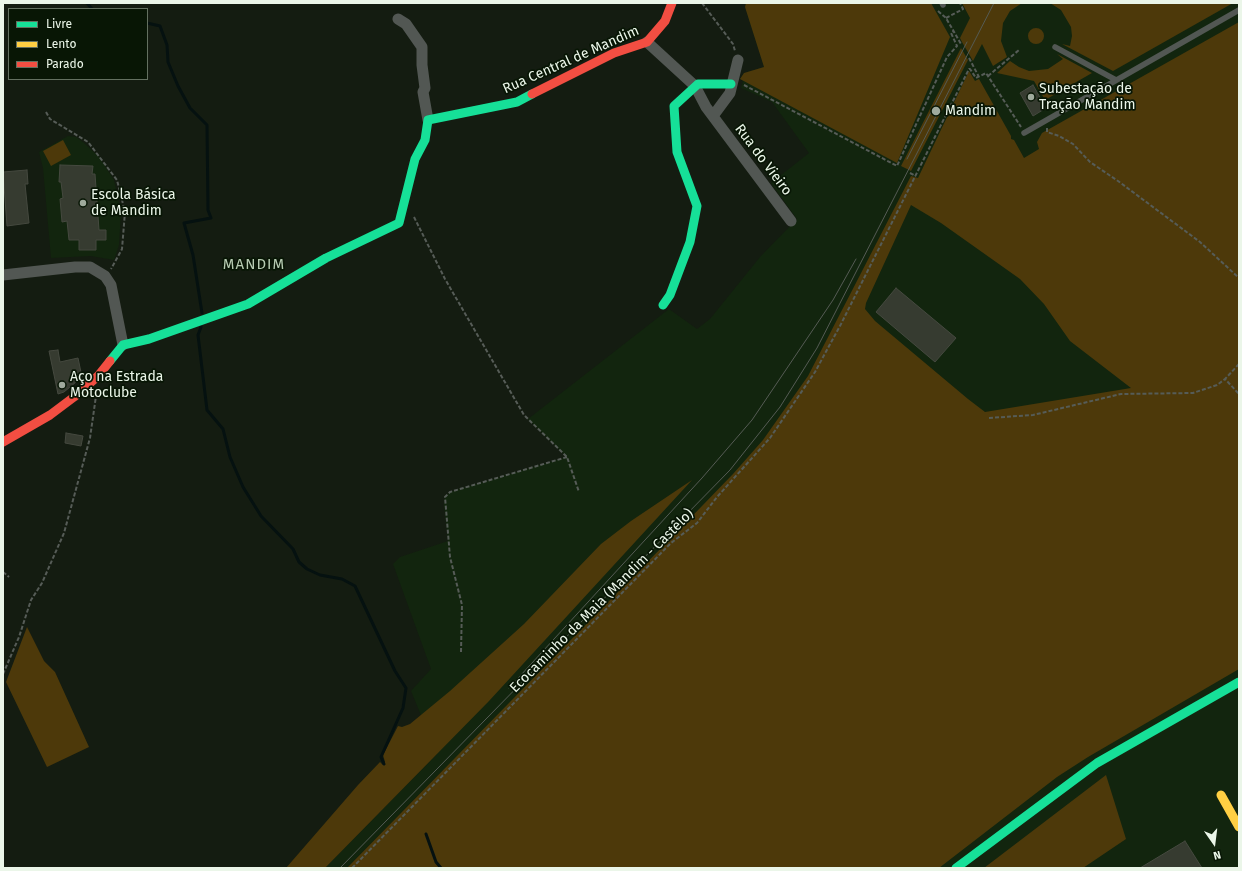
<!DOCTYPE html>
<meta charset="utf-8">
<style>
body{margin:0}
#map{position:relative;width:1242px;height:871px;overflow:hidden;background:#141c11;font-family:"Fira Sans",sans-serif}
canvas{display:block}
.frame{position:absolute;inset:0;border:4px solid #ebf6e9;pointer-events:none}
.legend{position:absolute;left:8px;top:8px;width:140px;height:72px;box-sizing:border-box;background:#081605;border:1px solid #637060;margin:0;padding:5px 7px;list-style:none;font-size:12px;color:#ebf6e9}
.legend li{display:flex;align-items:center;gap:8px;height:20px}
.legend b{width:20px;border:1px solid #637060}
.north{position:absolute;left:1194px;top:823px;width:40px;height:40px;-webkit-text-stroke:3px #081605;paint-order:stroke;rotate:166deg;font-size:11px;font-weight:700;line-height:16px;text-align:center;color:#ebf6e9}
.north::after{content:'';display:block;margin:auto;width:14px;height:18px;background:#ebf6e9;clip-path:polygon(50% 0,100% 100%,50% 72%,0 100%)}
</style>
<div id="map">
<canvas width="1242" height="871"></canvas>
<div class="frame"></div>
<ul class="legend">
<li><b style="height:5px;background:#16e098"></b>Livre</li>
<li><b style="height:5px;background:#ffcf43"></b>Lento</li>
<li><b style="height:5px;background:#f24e42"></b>Parado</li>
</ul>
<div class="north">N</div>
</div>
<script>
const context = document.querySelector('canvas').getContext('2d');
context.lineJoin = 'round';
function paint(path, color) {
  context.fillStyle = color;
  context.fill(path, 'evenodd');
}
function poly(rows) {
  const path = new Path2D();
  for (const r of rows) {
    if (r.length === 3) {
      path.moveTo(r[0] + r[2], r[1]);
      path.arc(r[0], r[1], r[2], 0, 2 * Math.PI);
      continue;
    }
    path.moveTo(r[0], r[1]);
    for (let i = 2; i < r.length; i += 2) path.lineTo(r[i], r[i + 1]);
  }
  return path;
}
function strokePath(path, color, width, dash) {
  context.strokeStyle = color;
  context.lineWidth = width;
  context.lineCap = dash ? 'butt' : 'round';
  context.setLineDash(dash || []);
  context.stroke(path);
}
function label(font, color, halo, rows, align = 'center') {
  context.font = font + ' "Fira Sans",sans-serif';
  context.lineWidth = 3.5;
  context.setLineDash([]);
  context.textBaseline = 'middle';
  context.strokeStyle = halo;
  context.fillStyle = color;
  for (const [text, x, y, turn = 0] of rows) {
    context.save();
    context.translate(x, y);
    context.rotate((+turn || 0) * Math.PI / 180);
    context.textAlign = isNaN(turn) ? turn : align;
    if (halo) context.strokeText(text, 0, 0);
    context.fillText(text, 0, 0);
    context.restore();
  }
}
paint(poly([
 [746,3,1239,3,1239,868,501,868,443,770,347,868,325,868,437,754,411,691,431,669,393,564,400,557,448,541,444,504,445,497,450,492,567,457,528,419,669,309,697,329,710,319,760,257,797,219,771,183,809,153,772,102,741,88,743,81,740,79,744,73,764,67,745,7],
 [68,136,76,137,84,143,99,157,114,180,121,212,119,245,114,260,91,256,51,258,43,168,39,152]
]), '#12250e');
paint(poly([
 [746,3,931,3,950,37,897,163,740,79,744,73,764,67,745,7],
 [962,3,1022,3,1010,11,1003,23,1001,41,1007,57,993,66,982,44,973,61,962,42,960,38,970,18],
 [1050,3,1233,3,1113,71,1062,44,1070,46,1072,36,1071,27,1061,10],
 [1239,22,1239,669,1088,757,1057,777,939,868,347,868,670,539,733,474,763,440,808,376,911,176,918,178,969,71,975,81,979,79,1011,136,1011,139,1014,140,1024,158,1039,149,1037,142,1042,133],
 [911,205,941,223,1020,279,1044,304,1070,341,1131,388,985,412,968,399,875,321,865,309,866,303],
 [1036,36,8],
 [961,48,968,60,911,171,901,166],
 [1057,54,1092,73,1045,100,1034,81,997,73,1010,61,1019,67,1029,71,1048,69,1063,59],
 [63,140,71,155,51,166,43,151],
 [692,480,489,701,325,868,286,868,358,785,380,762,383,765,385,762,383,755,398,726,402,727,410,724,450,691,524,624,601,544,631,521],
 [27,627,44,661,55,672,89,747,47,767,6,682],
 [1106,775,1126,839,1083,868,984,868]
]), '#4d390a');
strokePath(poly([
 [87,3,92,9],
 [147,23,160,26,167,45,168,62,178,86,190,108,207,125,208,210,211,218,184,223,193,255,202,313],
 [201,327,198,335,207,410,223,429,230,457,243,487,261,516,293,549,299,562,307,569,320,575,342,579,355,586,395,671,406,688,403,708,381,757,384,764],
 [426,834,436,862,441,868]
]), '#051110', 3);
const building = poly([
 [1033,85,1046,108,1033,116,1020,93,1033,85],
 [60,165,93,166,92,174,95,174,99,230,106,230,106,240,96,240,96,250,79,250,79,240,69,240,67,221,62,222,60,199,63,198,61,182,59,182,60,165],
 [27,170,28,184,25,184,29,223,7,226,3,172,27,170],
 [896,288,956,338,935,362,876,312,896,288],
 [58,350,60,362,78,358,82,377,64,392,58,394,49,351,58,350],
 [66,433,83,436,81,446,65,443,66,433],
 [1185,841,1202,868,1140,868,1185,841]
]);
paint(building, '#363b30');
strokePath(building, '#45493f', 1);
strokePath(poly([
 [702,3,733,44,735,51],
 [938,11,946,18,961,44],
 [946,18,963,9,960,3],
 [969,58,979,77],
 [988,76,1019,50],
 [744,85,897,166,947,57,957,46,951,33,954,31],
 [46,112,50,119,88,142,117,180,125,212,122,249,111,269],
 [1047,128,1047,132,1059,136,1073,144,1090,162,1118,181,1200,242,1239,278],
 [910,173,916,176],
 [414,217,445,279,524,415,567,457,579,492],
 [1239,364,1225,379,1239,394],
 [989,418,1033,415,1121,394,1193,393,1217,385,1225,379],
 [3,572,9,577],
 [461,652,462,605,450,557,445,497,450,492,567,457],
 [3,674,19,637,31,600,42,583,64,533,90,438,96,396],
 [352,868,671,543,697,523,717,497,770,438,815,372,841,324,969,69,970,69,976,78,986,73,1021,127]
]), '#565c57', 2, [4, 2]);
strokePath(poly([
 [942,3,943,5],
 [1055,47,1116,80],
 [1024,133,1239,10]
]), '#525753', 5.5);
strokePath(poly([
 [398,19,406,24,422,47,422,65,425,88,423,92,428,120],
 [647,42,695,86,706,107,791,221],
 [713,116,730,93,738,60],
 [3,275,75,267,90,267,105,276,111,285,123,345]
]), '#525753', 11);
strokePath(poly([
 [663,305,670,295,690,242,697,206,677,152,674,106,698,84,731,84],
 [110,361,123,345,149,339,248,304,326,258,399,223,415,159,425,140,428,120,517,102,532,94],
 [956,868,1097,763,1239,682]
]), '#16e098', 9);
strokePath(poly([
 [1221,795,1239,827]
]), '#ffcf43', 9);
strokePath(poly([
 [532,94,614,53,647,42,665,21,672,3],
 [3,442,50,415,74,397,98,376,110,361]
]), '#f24e42', 9);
strokePath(poly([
 [907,159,967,42],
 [509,688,702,478,752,420,833,300,856,259],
 [340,868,730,470,780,407,817,348,994,3]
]), '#555b54', 1);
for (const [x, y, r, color] of [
 [1031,97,4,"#a0aa9d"],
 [936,111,5,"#a0aa9d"],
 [83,203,4,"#a0aa9d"],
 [62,385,4,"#a0aa9d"]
]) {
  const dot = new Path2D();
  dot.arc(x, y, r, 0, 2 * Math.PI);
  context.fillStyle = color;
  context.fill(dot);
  strokePath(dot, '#081605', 1.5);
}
label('14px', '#ebf6e9', '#081605', [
 ["Rua Central de Mandim",571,60,-24],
 ["Rua do Vieiro",763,160,53],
 ["Ecocaminho da Maia (Mandim - Castêlo)",602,601,-45]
]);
label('14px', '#ebf6e9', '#081605', [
 ["Subestação de",1039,89],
 ["Tração Mandim",1039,105],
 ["Mandim",945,111],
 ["Escola Básica",91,195],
 ["de Mandim",91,211],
 ["Aço na Estrada",70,377],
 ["Motoclube",70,393]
], 'left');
context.letterSpacing = '1px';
label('15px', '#b7cbb2', '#081605', [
 ["MANDIM",254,265]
]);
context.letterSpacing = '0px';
</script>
